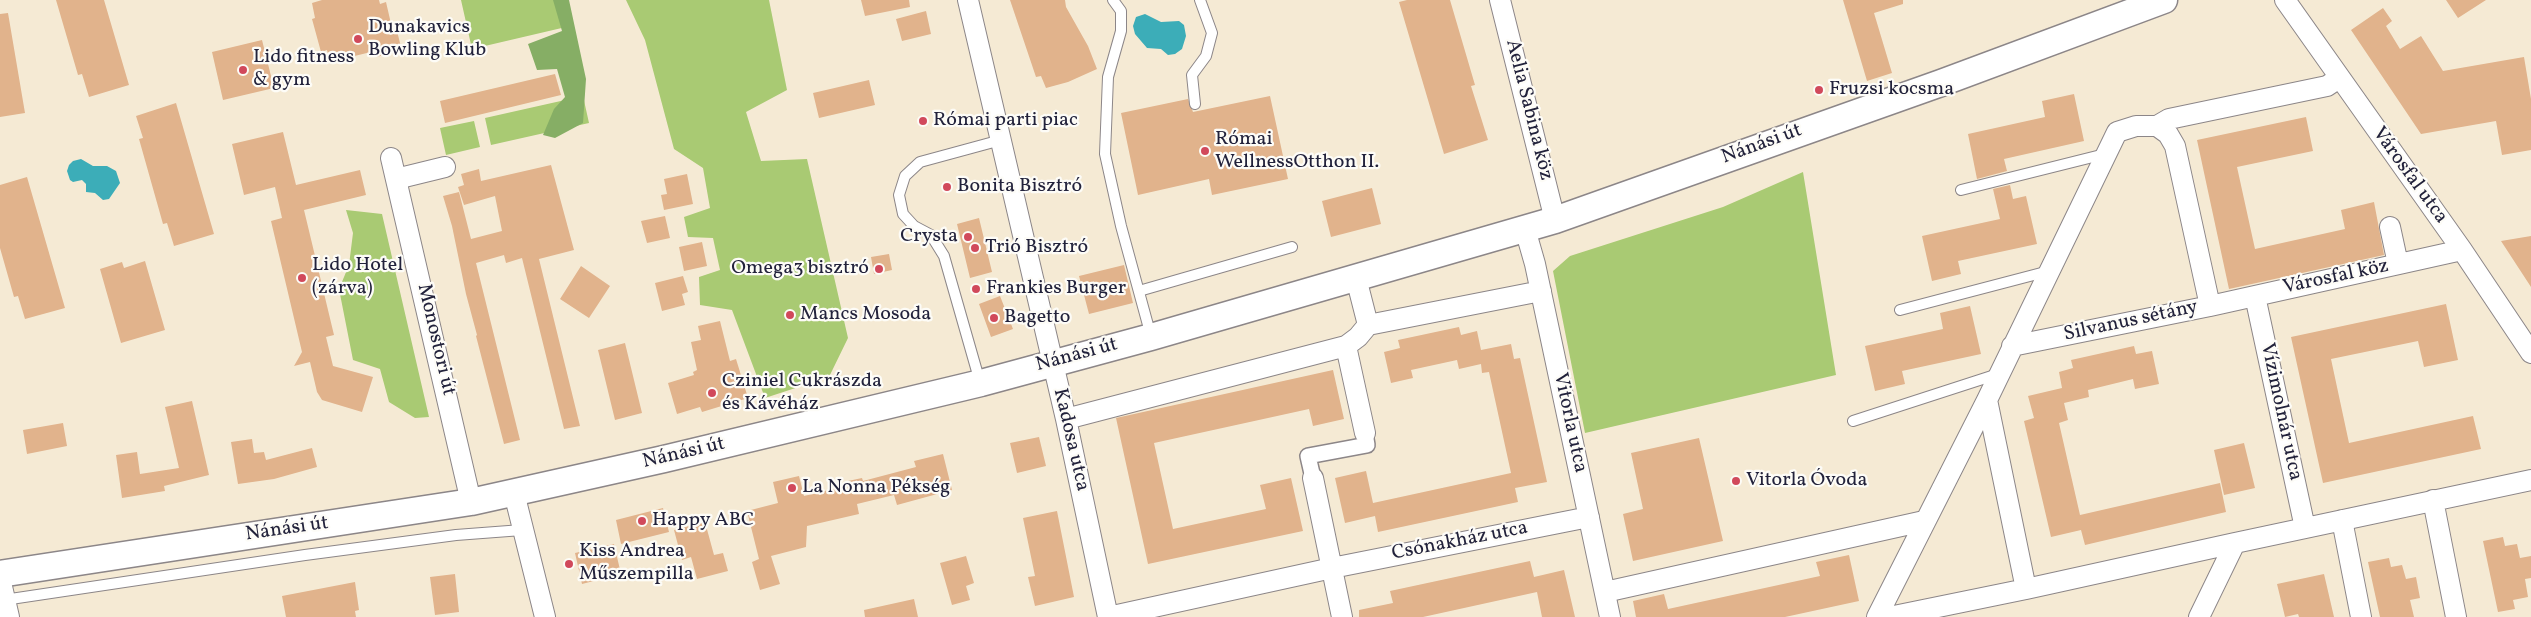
<!DOCTYPE html>
<meta charset="utf-8">
<style>
body{margin:0}
canvas{display:block;background:#f5ead4}
</style>
<canvas width="2531" height="617"></canvas>
<script>
const context = document.querySelector('canvas').getContext('2d');
context.lineJoin = 'round';
function paint(path, color) {
  context.fillStyle = color;
  context.fill(path, 'evenodd');
}
function poly(rows) {
  const path = new Path2D();
  for (const r of rows) {
    path.moveTo(r[0], r[1]);
    for (let i = 2; i < r.length; i += 2) path.lineTo(r[i], r[i + 1]);
  }
  return path;
}
function strokePath(path, color, width, dash) {
  context.strokeStyle = color;
  context.lineWidth = width;
  context.lineCap = dash ? 'butt' : 'round';
  context.setLineDash(dash || []);
  context.stroke(path);
}
function label(font, color, halo, rows, align = 'center') {
  context.font = font + ' Vollkorn,serif';
  context.lineWidth = 4.5;
  context.setLineDash([]);
  context.textBaseline = 'middle';
  context.strokeStyle = halo;
  context.fillStyle = color;
  for (const [text, x, y, turn = 0] of rows) {
    context.save();
    context.translate(x, y);
    context.rotate((+turn || 0) * Math.PI / 180);
    context.textAlign = isNaN(turn) ? turn : align;
    if (halo) context.strokeText(text, 0, 0);
    context.fillText(text, 0, 0);
    context.restore();
  }
}
paint(poly([
 [461,0,560,0,566,27,472,49],
 [626,0,769,0,787,90,746,112,761,161,807,159,848,338,829,377,765,398,732,310,700,305,699,277,720,270,713,238,688,237,684,217,710,208,703,168,674,149,645,40],
 [583,96,589,123,491,145,485,118],
 [474,121,480,147,446,155,440,128],
 [1803,172,1836,375,1585,433,1553,271,1570,256,1723,207],
 [346,210,382,214,429,417,415,418,389,402,380,369,353,360,339,289,349,265,353,233]
]), '#a9ca73');
paint(poly([
 [553,0,569,0,586,79,583,123,555,138,543,135,554,109,565,97,557,69,537,70,528,44,562,31]
]), '#86ae65');
paint(poly([
 [1145,14,1161,22,1179,21,1184,25,1186,36,1182,49,1175,54,1168,55,1161,49,1147,48,1135,34,1133,26,1136,17],
 [81,159,93,166,107,166,116,171,120,183,109,199,103,200,95,193,86,192,86,184,82,180,73,182,70,180,67,171,69,165,73,161]
]), '#3cadb8');
paint(poly([
 [56,0,104,0,129,85,89,97,82,74,78,75],
 [322,0,379,0,380,4,386,2,392,28,396,27,402,51,376,57,375,51,330,62,327,50,321,52,312,19,315,18,312,3],
 [861,0,909,0,910,7,865,16],
 [1010,0,1065,0,1066,7,1088,46,1097,69,1068,82,1046,88,1041,76,1036,77],
 [1407,0,1450,0,1475,85,1471,86,1488,140,1444,154,1399,2],
 [1843,0,1903,0,1903,4,1874,13,1892,73,1867,81],
 [2446,0,2486,0,2458,18],
 [2383,8,2392,21,2386,26,2400,49,2421,36,2443,71,2524,57,2531,99,2531,150,2502,155,2496,121,2421,134,2351,30],
 [926,11,931,34,902,41,896,19],
 [8,13,25,113,0,117,0,14],
 [262,40,274,88,223,100,212,52],
 [555,74,561,95,445,123,440,101],
 [869,80,875,105,819,118,813,93],
 [2074,94,2084,141,2004,159,2007,171,1977,179,1968,134,2045,117,2042,101],
 [1270,96,1288,179,1212,195,1209,179,1138,195,1121,113,1188,99,1193,112],
 [176,103,214,234,174,246,167,223,163,224,139,139,143,138,136,116],
 [2306,117,2313,151,2237,167,2255,249,2345,229,2341,210,2374,202,2384,255,2229,289,2197,140],
 [283,132,296,185,360,170,366,195,304,210,334,335,326,337,333,366,373,377,362,412,322,400,317,392,310,362,294,366,302,352,271,221,282,218,275,187,244,195,232,144],
 [551,165,574,250,539,259,580,426,564,429,522,258,506,263,504,255,476,263,520,440,504,444,476,336,477,335,466,294,452,226,443,196,459,192,471,239,502,231,495,196,464,205,458,187,464,185,461,174,479,169,481,181],
 [687,174,693,204,664,210,661,195,667,194,664,179],
 [27,177,65,308,25,319,18,296,14,297,0,248,0,185],
 [2010,185,2013,199,2026,196,2037,244,1958,261,1961,274,1932,281,1922,236,2000,219,1993,189],
 [1372,188,1381,224,1331,237,1322,201],
 [665,216,670,238,647,243,641,221],
 [979,218,992,272,970,278,957,224],
 [2531,236,2531,287,2501,241],
 [702,242,707,266,684,271,679,247],
 [889,254,892,270,874,274,871,257],
 [145,261,165,330,121,343,100,269,122,262,124,268],
 [1124,265,1133,303,1089,314,1079,276],
 [581,266,610,286,589,318,560,299],
 [683,276,688,292,682,294,685,305,662,311,655,283],
 [1000,296,1013,329,991,337,979,304],
 [2446,304,2458,360,2424,367,2418,341,2331,359,2349,443,2473,416,2481,449,2323,483,2291,337],
 [1970,306,1981,354,1902,371,1905,384,1875,391,1865,346,1943,329,1940,313],
 [720,321,730,361,736,359,748,398,702,412,700,407,677,414,668,383,694,375,693,372,697,370,691,342,701,340,698,326],
 [1459,327,1461,335,1477,331,1481,350,1511,344,1514,359,1520,358,1547,482,1515,488,1518,502,1378,532,1375,516,1345,523,1335,478,1366,471,1373,503,1511,473,1489,372,1482,373,1481,364,1459,369,1457,360,1411,370,1413,378,1391,383,1384,352,1400,348,1398,340],
 [625,343,642,413,615,420,598,350],
 [2134,346,2136,354,2152,351,2159,384,2135,389,2133,379,2088,390,2089,397,2064,403,2068,420,2059,423,2080,515,2220,483,2226,512,2085,545,2081,530,2051,537,2024,421,2034,418,2028,396,2062,388,2059,372,2073,368,2071,360],
 [1333,370,1344,419,1313,426,1309,409,1154,443,1173,529,1266,509,1260,485,1291,478,1303,531,1148,564,1116,418],
 [192,401,209,475,164,486,165,491,122,498,116,455,137,452,140,474,179,468,165,407],
 [63,423,67,446,27,454,23,430],
 [1039,437,1046,466,1017,473,1010,443],
 [1699,438,1723,541,1633,561,1623,514,1643,509,1631,453],
 [252,439,254,453,264,452,266,460,312,448,317,467,274,479,238,484,231,442],
 [2244,443,2255,488,2224,495,2214,450],
 [943,454,952,490,897,505,894,495,857,504,859,514,807,526,806,547,771,556,780,584,760,590,752,562,759,559,747,511,778,503,773,482,799,476,804,496,849,485,848,481,862,478,863,481,916,467,914,461],
 [663,508,669,532,621,544,616,520],
 [1057,511,1074,597,1035,606,1028,577,1035,576,1023,518],
 [705,522,714,555,723,553,728,571,697,579,691,557,682,560,674,530],
 [2503,537,2505,546,2517,544,2520,558,2531,556,2531,578,2525,579,2528,597,2513,600,2515,609,2498,612,2483,541],
 [614,544,621,574,582,584,575,553],
 [1849,555,1859,601,1785,617,1636,617,1633,601,1664,594,1668,609,1820,576,1816,562],
 [966,556,974,583,966,586,970,600,952,605,940,563],
 [2389,558,2391,567,2402,565,2406,579,2416,577,2420,598,2410,600,2414,617,2380,617,2368,562],
 [1530,561,1534,577,1564,570,1575,617,1542,617,1537,592,1423,617,1359,617,1359,610,1393,603,1390,591],
 [455,574,459,612,435,615,430,577],
 [2324,574,2334,617,2299,617,2298,614,2285,617,2277,584],
 [355,582,359,610,355,611,356,617,286,617,282,596],
 [914,599,918,617,865,617,864,610]
]), '#e1b38c');
const service = poly([
 [1113,0,1121,11,1121,31,1108,77,1105,154,1121,226,1151,336],
 [1195,104,1192,75,1206,56,1212,33,1200,0],
 [1961,190,2105,154],
 [1139,291,1292,247],
 [1900,310,2049,271],
 [980,382,944,256,931,235,914,226,903,214,899,195,905,176,920,162,1001,140],
 [1853,421,1998,374],
 [4,600,305,555,456,535,522,530]
]);
const pedestrian = poly([
 [1313,478,1308,456,1367,445,1365,433]
]);
const minor = poly([
 [968,0,1066,419,1108,617],
 [1500,0,1555,220],
 [2285,0,2462,250,2531,353],
 [391,158,471,502],
 [396,179,445,167],
 [2390,227,2398,264],
 [1525,229,1535,264,1610,617],
 [1356,278,1368,325],
 [2255,296,2305,528],
 [2210,306,2462,250],
 [1346,346,1365,433],
 [2012,346,2210,306,2175,146,2168,134,2157,126],
 [1066,419,1346,346,1358,337,1368,325,1541,291],
 [1313,478,1342,617],
 [514,493,545,617],
 [2433,500,2456,617],
 [2342,520,2361,617],
 [0,578,9,617],
 [2026,589,2235,543],
 [1605,592,1924,521],
 [1108,617,1332,568,1589,517],
 [1877,617,1987,400,2117,132,2136,126,2157,126,2169,119,2327,86,2339,78],
 [1889,617,2026,589,1987,400],
 [2199,617,2235,543,2531,480]
]);
const tertiary = poly([
 [0,574,471,502,664,459,981,383,1151,337,1555,220,1941,83,2164,0]
]);
strokePath(service, '#8c8688', 12);
strokePath(pedestrian, '#8c8688', 18);
strokePath(minor, '#8c8688', 22);
strokePath(tertiary, '#8c8688', 29);
strokePath(service, '#fff', 10);
strokePath(pedestrian, '#fff', 15);
strokePath(minor, '#fff', 20);
strokePath(tertiary, '#fff', 26);
for (const [x, y, r, color] of [
 [358,39,5,"#d1495b"],
 [243,70,5,"#d1495b"],
 [1819,90,5,"#d1495b"],
 [923,121,5,"#d1495b"],
 [1205,151,5,"#d1495b"],
 [947,187,5,"#d1495b"],
 [968,237,5,"#d1495b"],
 [975,248,5,"#d1495b"],
 [879,269,5,"#d1495b"],
 [302,278,5,"#d1495b"],
 [976,289,5,"#d1495b"],
 [790,315,5,"#d1495b"],
 [994,318,5,"#d1495b"],
 [712,393,5,"#d1495b"],
 [1736,481,5,"#d1495b"],
 [792,488,5,"#d1495b"],
 [642,521,5,"#d1495b"],
 [569,564,5,"#d1495b"]
]) {
  const dot = new Path2D();
  dot.arc(x, y, r, 0, 2 * Math.PI);
  context.fillStyle = color;
  context.fill(dot);
  strokePath(dot, '#fdfcf7', 2);
}
label('20px', '#22223b', '#fdfcf7', [
 ["Dunakavics",368,28],
 ["Bowling Klub",368,51],
 ["Lido fitness",253,58],
 ["& gym",253,81],
 ["Fruzsi kocsma",1829,90],
 ["Római parti piac",933,121],
 ["Római",1215,140],
 ["WellnessOtthon II.",1215,163],
 ["Bonita Bisztró",957,187],
 ["Crysta",958,237,"right"],
 ["Trió Bisztró",985,248],
 ["Lido Hotel",312,266],
 ["(zárva)",312,289],
 ["Omega3 bisztró",869,269,"right"],
 ["Frankies Burger",986,289],
 ["Mancs Mosoda",800,315],
 ["Bagetto",1004,318],
 ["Cziniel Cukrászda",722,382],
 ["és Kávéház",722,405],
 ["Vitorla Óvoda",1746,481],
 ["La Nonna Pékség",802,488],
 ["Happy ABC",652,521],
 ["Kiss Andrea",579,552],
 ["Műszempilla",579,575]
], 'left');
label('20px', '#22223b', '#fdfcf7', [
 ["Aelia Sabina köz",1528,110,76],
 ["Nánási út",1762,145,-20],
 ["Városfal utca",2409,176,54],
 ["Városfal köz",2336,278,-12],
 ["Silvanus sétány",2131,322,-12],
 ["Monostori út",435,340,77],
 ["Nánási út",1077,356,-15],
 ["Vízimolnár utca",2280,412,78],
 ["Vitorla utca",1569,423,78],
 ["Kadosa utca",1070,440,77],
 ["Nánási út",684,454,-13],
 ["Nánási út",287,530,-8],
 ["Csónakház utca",1460,542,-11]
]);
</script>
